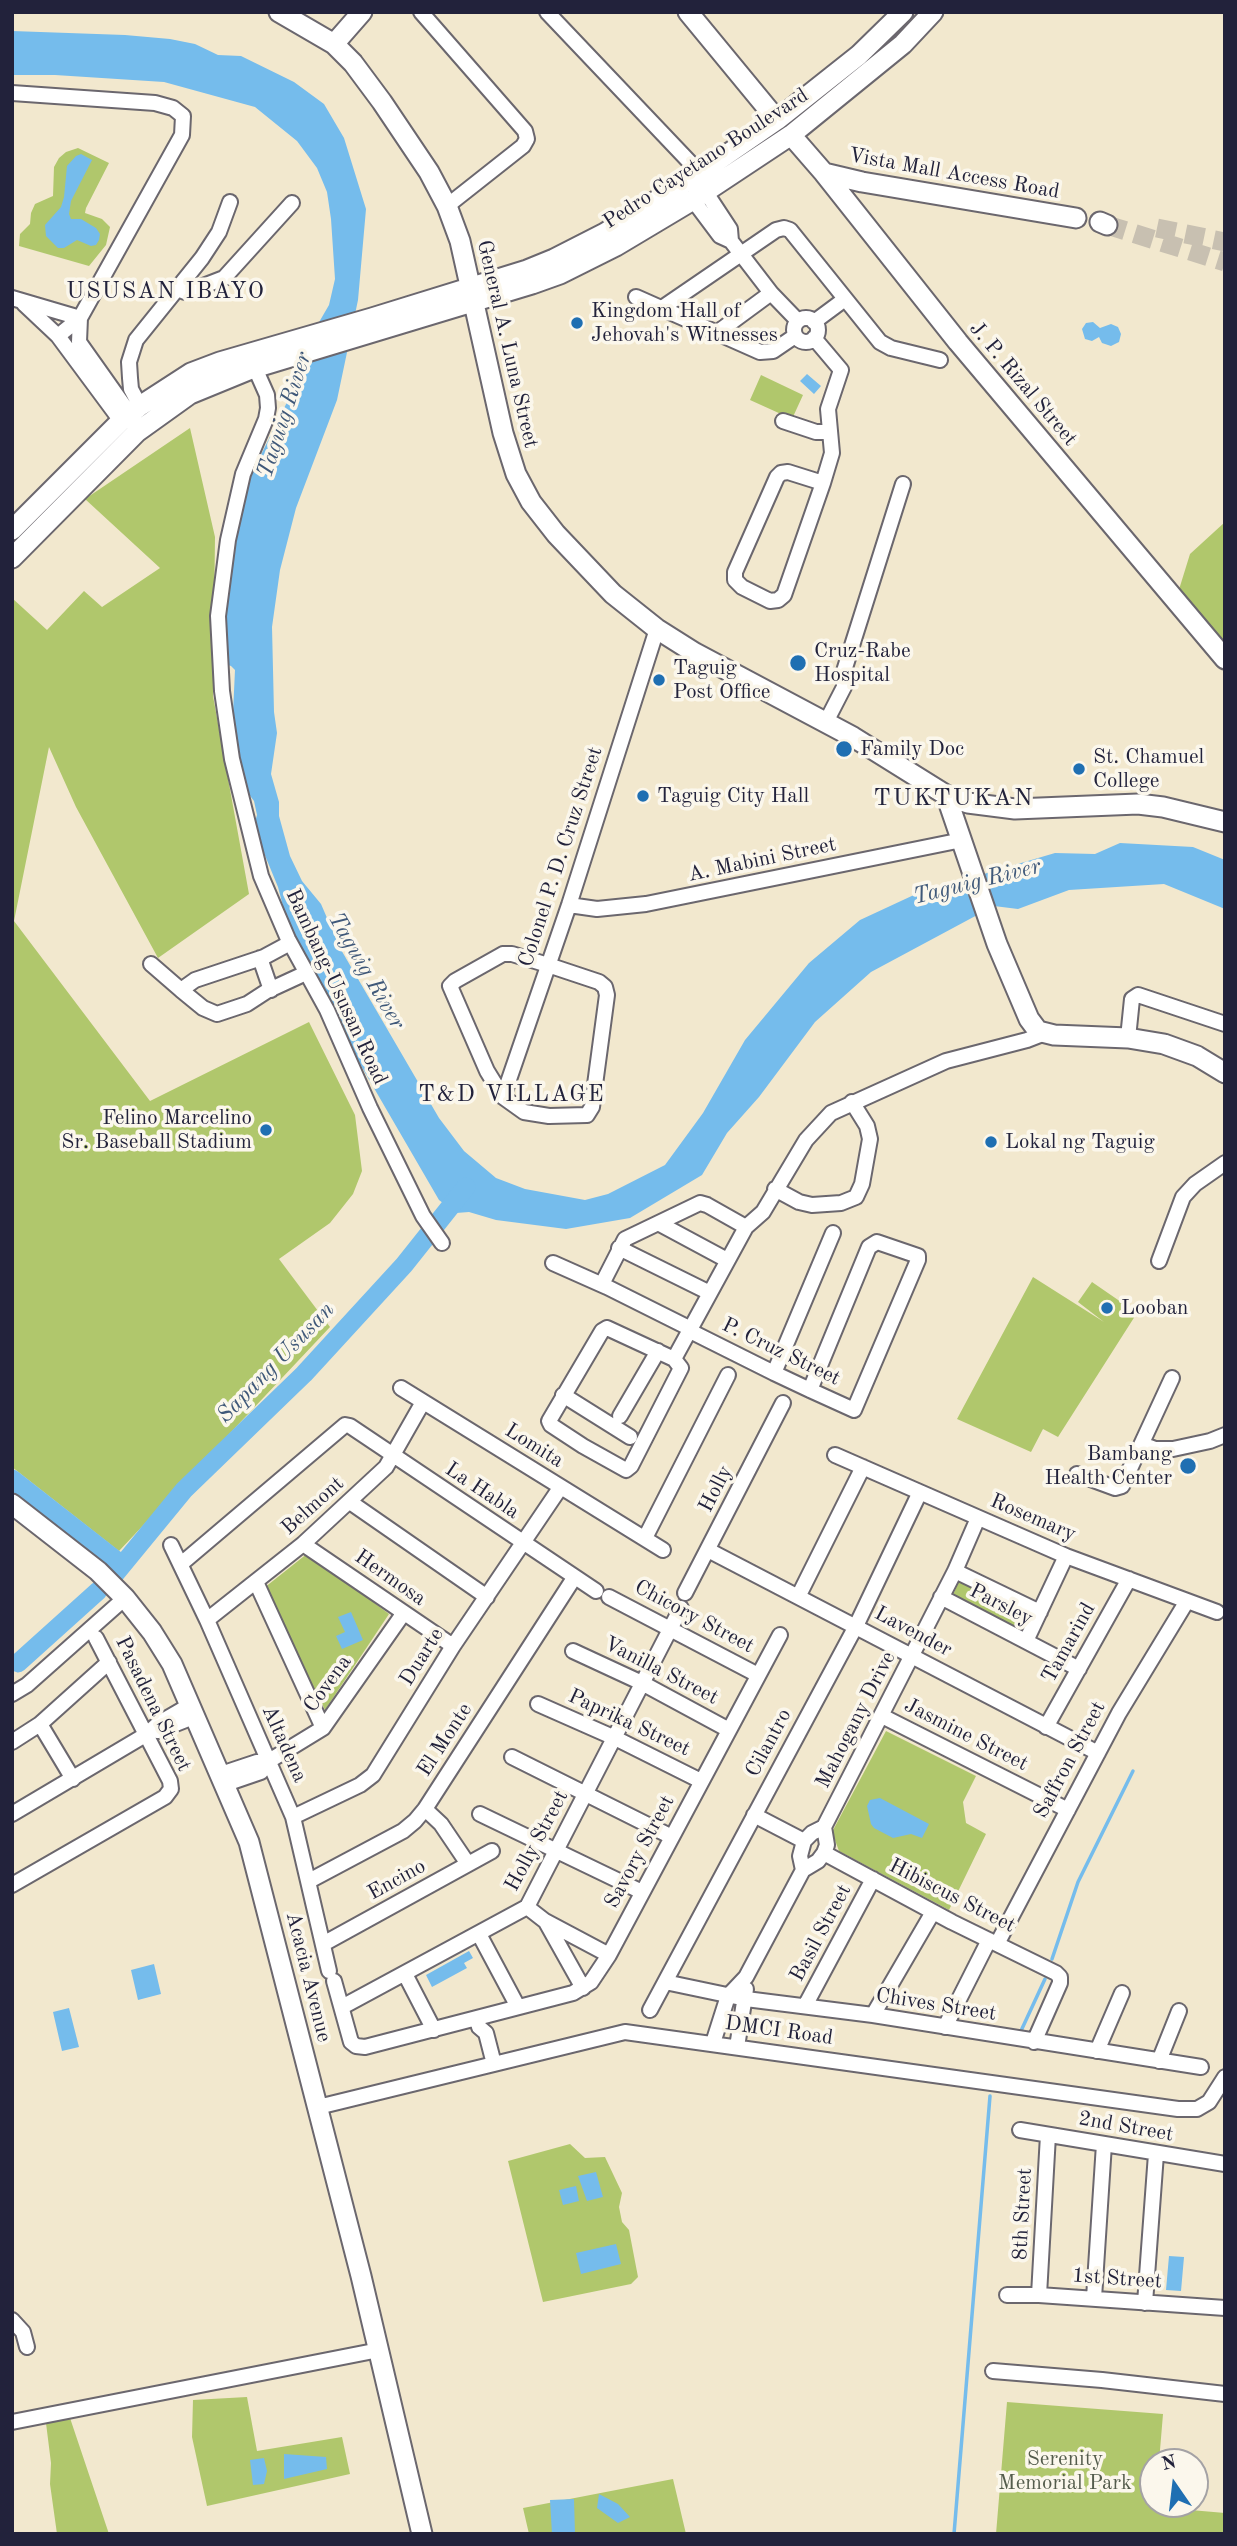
<!DOCTYPE html>
<style>
body{margin:0}
#map{position:relative;width:1237px;height:2546px;overflow:hidden;background:#f2e8ce;font-family:"Old Standard TT",serif}
canvas{display:block}
.frame{position:absolute;inset:0;border:14px solid #22223b;pointer-events:none}
.north{position:absolute;left:1139px;top:2448px;width:70px;height:70px;box-sizing:border-box;background:#fbf7ec;border:2px solid #a4a2a5;border-radius:50%;rotate:346deg;font-size:19px;font-weight:700;line-height:28px;text-align:center;color:#22223b}
.north::after{content:'';display:block;margin:auto;width:24px;height:32px;background:#1f6fb2;clip-path:polygon(50% 0,100% 100%,50% 72%,0 100%)}
</style>
<div id="map">
<canvas width="1237" height="2546"></canvas>
<div class="frame"></div>
<div class="north">N</div>
</div>
<script>
const context = document.querySelector('canvas').getContext('2d');
context.lineJoin = 'round';
function paint(path, color) {
  context.fillStyle = color;
  context.fill(path, 'evenodd');
}
function poly(rows) {
  const path = new Path2D();
  for (const r of rows) {
    if (r.length === 3) {
      path.moveTo(r[0] + r[2], r[1]);
      path.arc(r[0], r[1], r[2], 0, 2 * Math.PI);
      continue;
    }
    path.moveTo(r[0], r[1]);
    for (let i = 2; i < r.length; i += 2) path.lineTo(r[i], r[i + 1]);
  }
  return path;
}
function strokePath(path, color, width, dash) {
  context.strokeStyle = color;
  context.lineWidth = width;
  context.lineCap = dash ? 'butt' : 'round';
  context.setLineDash(dash || []);
  context.stroke(path);
}
function label(font, color, halo, rows, align = 'center') {
  context.font = font + ' "Old Standard TT",serif';
  context.lineWidth = 7;
  context.setLineDash([]);
  context.textBaseline = 'middle';
  context.strokeStyle = halo;
  context.fillStyle = color;
  for (const [text, x, y, turn = 0] of rows) {
    context.save();
    context.translate(x, y);
    context.rotate((+turn || 0) * Math.PI / 180);
    context.textAlign = isNaN(turn) ? turn : align;
    if (halo) context.strokeText(text, 0, 0);
    context.fillText(text, 0, 0);
    context.restore();
  }
}
paint(poly([
 [78,148,109,163,86,208,85,213,102,219,110,227,106,245,89,266,19,246,20,234,30,224,31,213,35,204,53,196,54,167,59,158,66,152],
 [761,375,803,395,792,419,750,400],
 [190,428,215,537,213,696,249,894,158,958,76,807,49,747,14,921,150,1101,309,1022,355,1115,362,1171,353,1194,330,1223,279,1259,330,1327,119,1551,12,1467,12,598,47,630,84,591,102,607,160,568,85,499],
 [1225,522,1225,654,1177,596,1190,554],
 [1033,1277,1104,1322,1078,1302,1092,1282,1137,1313,1058,1437,1043,1429,1031,1452,957,1419],
 [308,1553,389,1614,325,1710,264,1588],
 [959,1581,1029,1617,1022,1630,953,1595],
 [886,1731,976,1776,963,1802,966,1823,986,1834,949,1910,839,1851,832,1832],
 [570,2144,585,2158,605,2157,622,2193,619,2207,622,2222,629,2230,638,2277,631,2284,543,2302,508,2161],
 [247,2397,257,2451,342,2437,350,2474,207,2506,192,2437,193,2400],
 [1007,2402,1163,2414,1159,2462,1153,2462,1153,2504,1156,2504,1156,2507,1225,2513,1225,2534,996,2534],
 [70,2418,109,2534,57,2534,50,2484,51,2463,46,2423],
 [673,2479,686,2534,529,2534,523,2508]
]), '#b0c76c');
paint(poly([
 [12,31,125,35,170,39,195,44,218,55,241,56,294,82,324,104,344,138,366,209,358,300,337,400,296,508,280,570,272,627,274,712,277,733,271,774,279,802,279,816,290,856,302,881,321,904,340,948,439,1118,464,1151,496,1178,525,1189,585,1200,608,1194,665,1165,703,1113,745,1040,809,963,860,920,916,894,1055,853,1095,854,1120,843,1193,847,1225,860,1225,909,1164,884,1069,890,1018,909,994,906,871,972,815,1022,759,1097,727,1133,702,1175,630,1218,566,1229,496,1220,469,1212,456,1213,439,1200,342,1033,315,972,288,925,278,887,257,836,254,826,257,815,254,801,245,789,233,713,235,670,231,666,225,664,225,623,239,522,248,481,296,384,293,367,329,305,335,279,331,219,327,192,317,168,297,141,255,107,164,82,55,75,12,75],
 [81,154,92,160,71,201,69,214,71,219,81,219,96,228,100,234,99,240,96,245,91,246,77,240,64,248,58,248,46,236,45,225,61,207,64,197,67,166,76,156],
 [1093,322,1100,328,1111,324,1118,327,1121,334,1119,342,1111,346,1102,343,1099,337,1092,341,1085,339,1082,329,1086,323],
 [807,374,821,386,814,394,800,381],
 [351,1612,363,1640,342,1649,336,1636,345,1632,338,1617],
 [880,1798,929,1824,922,1838,911,1834,893,1838,874,1828,871,1824,867,1806,870,1800],
 [469,1951,473,1958,464,1963,467,1968,432,1987,426,1975],
 [154,1964,161,1994,138,2000,131,1970],
 [69,2008,79,2047,62,2051,53,2012],
 [596,2172,603,2197,587,2201,578,2176],
 [576,2186,579,2201,563,2205,559,2190],
 [616,2244,621,2264,581,2274,576,2253],
 [1169,2256,1184,2257,1181,2291,1166,2290],
 [284,2454,326,2457,327,2469,284,2479],
 [264,2458,267,2471,264,2484,253,2485,250,2460],
 [599,2494,618,2504,630,2517,618,2523,597,2508],
 [574,2499,575,2534,552,2534,550,2500]
]), '#75bcec');
strokePath(poly([
 [1052,1959,1078,1882,1133,1771],
 [1020,2033,1045,1979],
 [954,2534,990,2096]
]), '#75bcec', 3.5);
strokePath(poly([
 [12,1479,122,1565],
 [115,1574,184,1490,304,1374,404,1265,466,1187],
 [18,1663,98,1591]
]), '#75bcec', 19);
strokePath(poly([
 [1107,225,1225,262],
 [1157,228,1225,242]
]), '#c8c0b1', 19, [19, 10]);
const street = poly([
 [421,12,525,131,527,139,523,146,447,206],
 [547,12,700,173],
 [12,93,155,103,173,108,183,116,182,135,80,318,58,336],
 [705,191,730,229,731,241],
 [693,200,720,236,731,241,771,293,798,321],
 [178,289,185,292,193,290,224,278,292,203],
 [636,297,760,352,773,351,795,336],
 [12,298,80,318,79,342,130,414],
 [24,304,58,336,121,421],
 [662,308,776,230,784,228,790,230,880,342,891,348,940,360],
 [806,330,12],
 [814,322,845,299],
 [718,332,771,293],
 [814,338,841,370,828,409,832,453,823,483,784,595,778,600,770,601,742,587,735,580,735,572,777,477,781,473,788,472,823,483],
 [255,368,267,395,268,408,266,419,243,474,228,540,218,616,222,691,232,759,261,876,288,939,327,1010,370,1108,423,1216,442,1243],
 [140,406,131,389,130,378,129,362,136,340,202,258,219,232,230,202],
 [783,421,816,432,829,432],
 [826,722,844,687,844,671,903,484],
 [569,905,597,909,646,904,962,840],
 [503,954,512,954,548,965,599,982,605,987,607,995,592,1107,587,1115,549,1116,524,1112,503,1097,487,1071,450,986,455,981,503,954],
 [260,958,271,990],
 [151,964,181,990,195,980,264,957,290,943],
 [181,990,203,1008,217,1014,247,1004,267,991,306,973],
 [1128,1038,1132,999,1138,995,1225,1024],
 [503,1097,569,905,657,629],
 [775,1189,799,1202,812,1205,841,1203,856,1197,862,1184,870,1139,867,1126,852,1102],
 [660,1224,727,1260],
 [619,1248,710,1293],
 [1159,1261,1183,1197,1195,1184,1225,1163],
 [553,1263,607,1287,691,1329],
 [602,1284,625,1239,700,1203,707,1205,746,1227],
 [607,1328,674,1359,681,1368,631,1466,626,1470,583,1446,551,1425,549,1421,602,1331,607,1328],
 [690,1331,774,1373,810,1390,854,1410,918,1260,918,1256,877,1242,869,1247,810,1390],
 [674,1359,746,1227,763,1212,806,1140,831,1113,946,1061,1027,1040,1045,1033],
 [774,1373,833,1233],
 [401,1388,663,1550],
 [563,1395,630,1437],
 [620,1416,658,1351],
 [1142,1444,1155,1449,1173,1449,1210,1441,1225,1435],
 [835,1455,1066,1556,1217,1612],
 [1077,1474,1115,1488,1122,1486,1172,1378],
 [350,1502,487,1597],
 [645,1538,728,1375],
 [303,1544,453,1646],
 [171,1545,207,1620,293,1817,329,1971],
 [708,1550,1098,1753],
 [181,1564,345,1425,350,1426,596,1591],
 [955,1571,1040,1612],
 [256,1582,323,1728],
 [685,1593,783,1403],
 [799,1595,863,1467],
 [609,1597,758,1675],
 [941,1597,1079,1669],
 [207,1620,303,1544,386,1467,423,1402],
 [1026,1641,1066,1556],
 [573,1651,642,1683,729,1730],
 [12,1694,27,1685,125,1598],
 [538,1704,615,1738,701,1781],
 [882,1716,1068,1810],
 [40,1724,73,1779],
 [1046,1727,1129,1579],
 [158,1731,196,1716],
 [12,1742,40,1724,109,1662],
 [512,1757,672,1837],
 [221,1774,257,1762,269,1761],
 [226,1784,261,1772,269,1761,323,1728,403,1614],
 [425,1809,441,1824,468,1864],
 [12,1814,147,1734,159,1723,190,1705],
 [480,1814,642,1892],
 [754,1815,804,1841],
 [293,1817,360,1785,373,1775,453,1646,560,1488],
 [824,1827,955,1571,978,1518],
 [824,1827,827,1845,824,1853,818,1861,803,1870,800,1856,804,1841,812,1833,824,1827],
 [824,1853,952,1922,1056,1973,1060,1977,1060,1983,1034,2042],
 [309,1881,403,1831,415,1821,425,1809,574,1578],
 [12,1885,165,1797,171,1789,170,1781,96,1638],
 [527,1907,545,1921,609,1955],
 [546,1922,583,1988],
 [479,1934,518,2007],
 [323,1944,492,1851],
 [997,1944,1119,1713,1187,1601],
 [405,1974,434,2030],
 [334,1981,351,2042,356,2046,365,2047,573,1993,591,1982,609,1955,780,1635],
 [665,1982,746,1999,873,2015,1201,2067],
 [805,2006,873,1879],
 [342,2007,527,1907,681,1608],
 [650,2010,856,1626,920,1492],
 [873,2015,933,1912],
 [477,2018,479,2027,486,2033,494,2064],
 [945,2027,989,1940],
 [713,2043,728,1996,746,1977,803,1870],
 [737,2047,746,1989],
 [1097,2051,1122,1993],
 [1159,2061,1179,2011],
 [318,2107,625,2032,1178,2109,1197,2109,1209,2102,1225,2077],
 [1020,2130,1225,2164],
 [1007,2295,1039,2295,1225,2308],
 [1039,2295,1048,2135],
 [1094,2298,1104,2144],
 [1145,2303,1156,2154],
 [12,2320,23,2332,27,2347],
 [993,2371,1102,2380,1225,2394],
 [12,2422,379,2350]
]);
const secondary = poly([
 [279,12,334,44,353,63,382,102,429,172,447,206,460,241,503,433,516,474,531,502,556,534,613,594,657,629,695,653,853,737,946,795,968,803,1015,809,1138,804,1163,807,1225,822],
 [688,12,777,120],
 [334,44,362,12],
 [791,135,824,173,958,342,1225,659],
 [824,173,862,182,1076,218],
 [1100,222,1107,225],
 [12,530,121,421,140,406,191,373,220,362,372,318,527,270,554,259,605,233,700,173,777,120,859,55,903,12],
 [12,558,137,432,190,394,251,369,532,284,560,274,616,246,693,200,791,135,903,44,933,12],
 [946,795,997,944,1029,1019,1038,1031,1054,1035,1128,1038,1164,1044,1197,1056,1225,1073],
 [12,1504,98,1571,125,1598,152,1632,172,1664,249,1842,361,2276,422,2534]
]);
strokePath(street, '#6b676e', 18);
strokePath(secondary, '#6b676e', 23);
strokePath(street, '#fff', 14);
strokePath(secondary, '#fff', 19);
for (const [x, y, r, color] of [
 [577,323,7,"#1f6fb2"],
 [798,663,9,"#1f6fb2"],
 [659,680,7,"#1f6fb2"],
 [844,749,9,"#1f6fb2"],
 [1079,769,7,"#1f6fb2"],
 [643,796,7,"#1f6fb2"],
 [266,1130,7,"#1f6fb2"],
 [991,1142,7,"#1f6fb2"],
 [1107,1308,7,"#1f6fb2"],
 [1188,1466,9,"#1f6fb2"]
]) {
  const dot = new Path2D();
  dot.arc(x, y, r, 0, 2 * Math.PI);
  context.fillStyle = color;
  context.fill(dot);
  strokePath(dot, '#fbf7ec', 2.5);
}
label('21px', '#22223b', '#fbf7ec', [
 ["Pedro Cayetano Boulevard",706,159,-33],
 ["Vista Mall Access Road",954,174,10],
 ["General A. Luna Street",507,344,77],
 ["J. P. Rizal Street",1023,384,50],
 ["Colonel P. D. Cruz Street",561,857,-72],
 ["A. Mabini Street",762,860,-12],
 ["Bambang-Ususan Road",336,987,65],
 ["P. Cruz Street",781,1352,26],
 ["Lomita",534,1446,32],
 ["Holly",716,1489,-63],
 ["La Habla",482,1491,34],
 ["Belmont",313,1506,-42],
 ["Rosemary",1033,1518,23],
 ["Hermosa",390,1578,35],
 ["Parsley",1001,1605,27],
 ["Chicory Street",694,1617,28],
 ["Lavender",913,1632,28],
 ["Tamarind",1069,1643,-61],
 ["Duarte",422,1657,-58],
 ["Vanilla Street",661,1671,27],
 ["Covena",328,1684,-54],
 ["Pasadena Street",153,1704,64],
 ["Mahogany Drive",856,1720,-63],
 ["Paprika Street",629,1723,25],
 ["Jasmine Street",966,1735,27],
 ["El Monte",445,1740,-57],
 ["Cilantro",769,1743,-62],
 ["Altadena",284,1744,66],
 ["Saffron Street",1070,1760,-62],
 ["Holly Street",537,1841,-62],
 ["Savory Street",640,1852,-62],
 ["Encino",397,1880,-29],
 ["Hibiscus Street",952,1896,27],
 ["Basil Street",821,1933,-62],
 ["Acacia Avenue",308,1977,76],
 ["Chives Street",936,2005,9],
 ["DMCI Road",779,2031,8],
 ["2nd Street",1126,2127,10],
 ["8th Street",1023,2214,-87],
 ["1st Street",1117,2279,4]
]);
label('21px', '#22223b', '#fbf7ec', [
 ["Kingdom Hall of",591,311],
 ["Jehovah's Witnesses",591,335],
 ["Cruz-Rabe",814,651],
 ["Hospital",814,675],
 ["Taguig",673,668],
 ["Post Office",673,692],
 ["Family Doc",860,749],
 ["St. Chamuel",1093,757],
 ["College",1093,781],
 ["Taguig City Hall",657,796],
 ["Felino Marcelino",252,1118,"right"],
 ["Sr. Baseball Stadium",252,1142,"right"],
 ["Lokal ng Taguig",1005,1142],
 ["Looban",1121,1308],
 ["Bambang",1172,1454,"right"],
 ["Health Center",1172,1478,"right"]
], 'left');
label('21px', '#545c4c', '#fbf7ec', [
 ["Serenity",1065,2459],
 ["Memorial Park",1065,2483]
]);
context.letterSpacing = '2px';
label('23px', '#22223b', '#fbf7ec', [
 ["USUSAN IBAYO",166,292],
 ["T&D VILLAGE",512,1095]
]);
context.letterSpacing = '0px';
label('italic 23px', '#3f5879', '#fbf7ec', [
 ["Taguig River",285,415,-72],
 ["Taguig River",977,882,-14],
 ["Taguig River",366,971,60],
 ["Sapang Ususan",276,1363,-46]
]);
context.letterSpacing = '2px';
label('24px', '#22223b', '#fbf7ec', [
 ["TUKTUKAN",954,799]
]);
context.letterSpacing = '0px';
</script>
